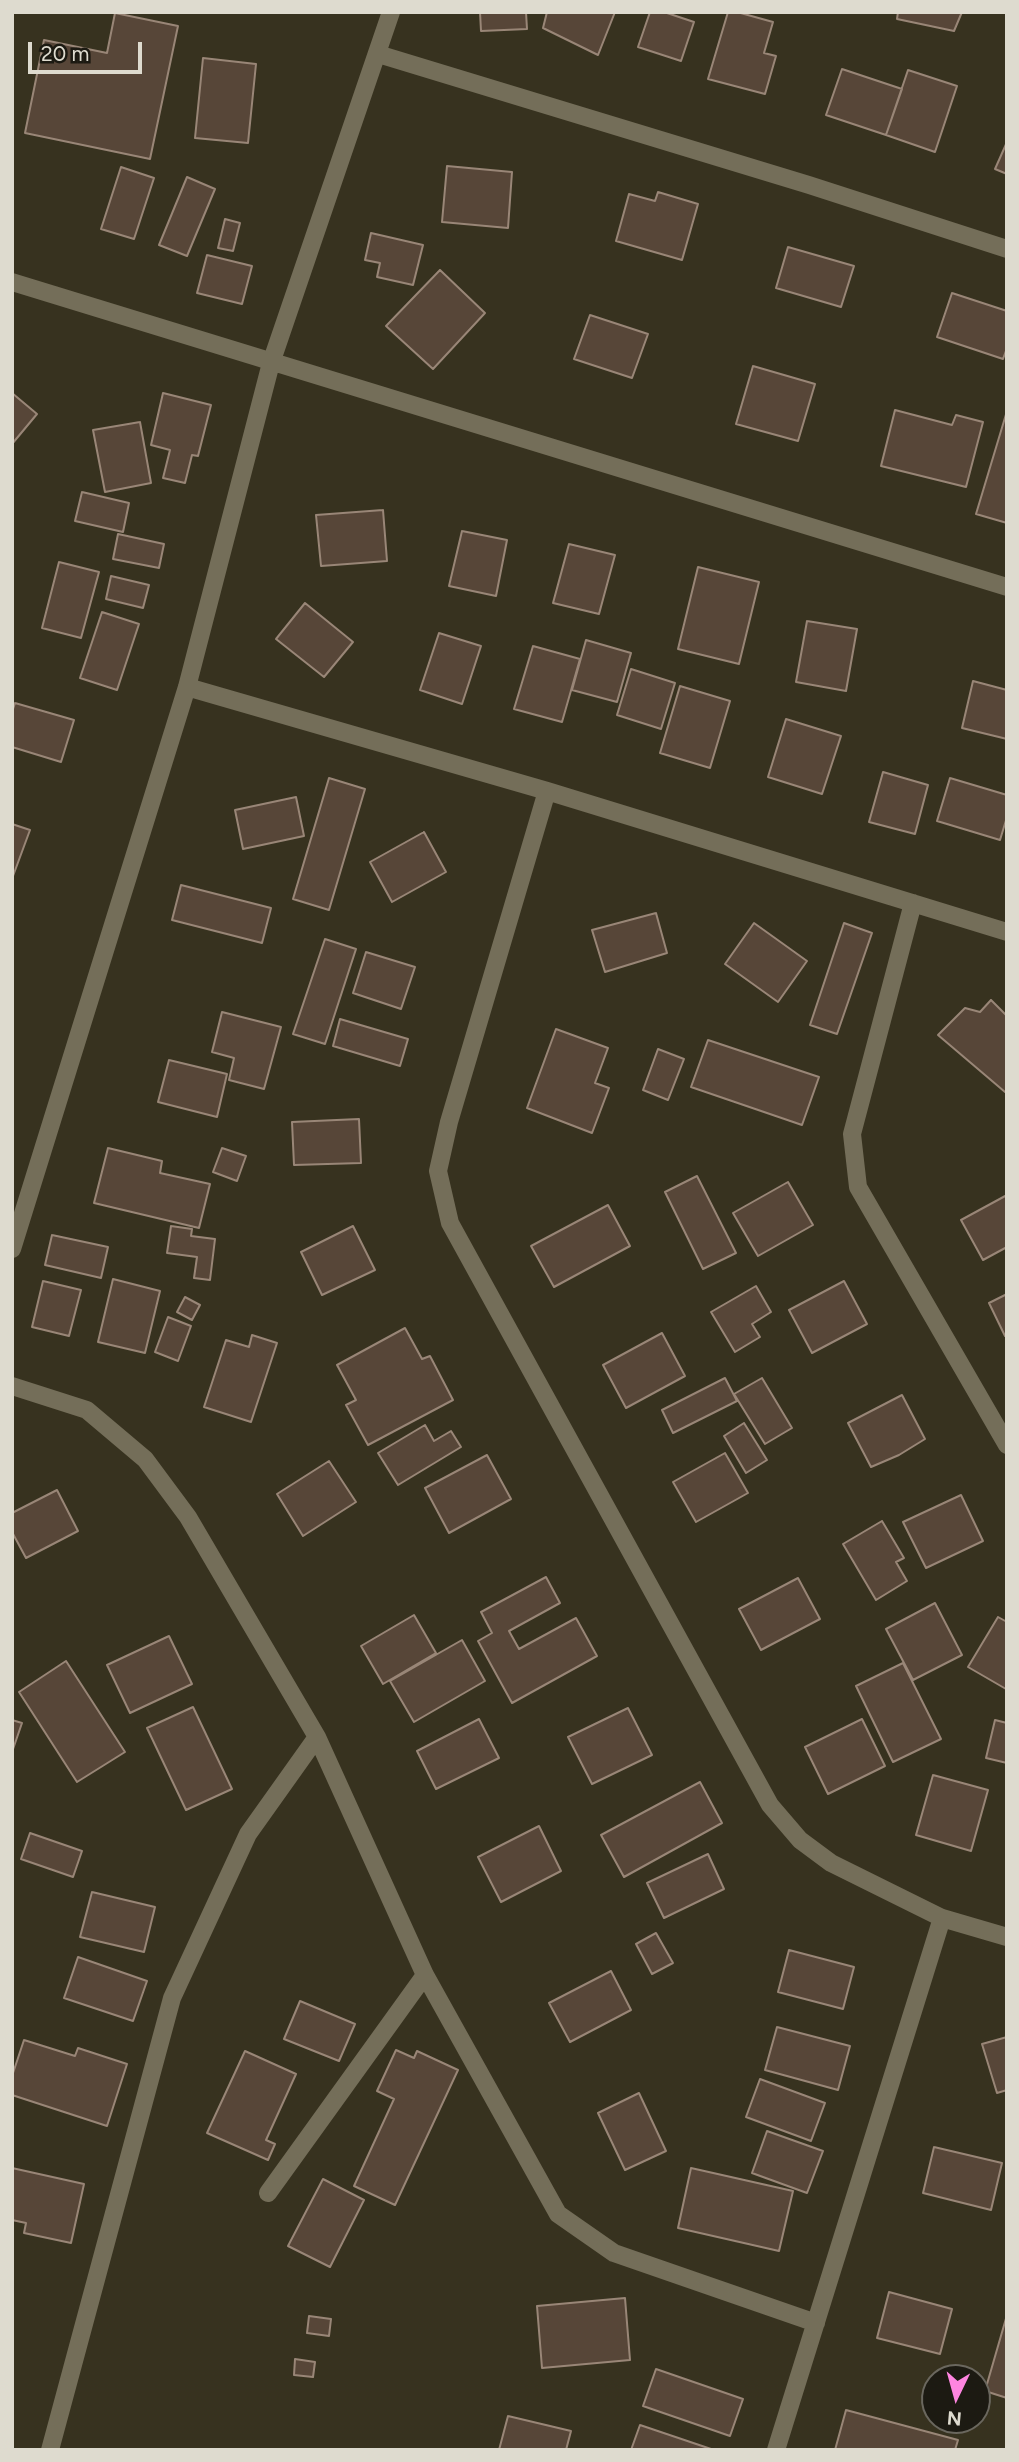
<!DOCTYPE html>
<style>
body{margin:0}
#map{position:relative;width:1019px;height:2462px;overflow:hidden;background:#37321f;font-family:Figtree,sans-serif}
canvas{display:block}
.frame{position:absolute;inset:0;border:14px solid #dedbcf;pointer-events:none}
.north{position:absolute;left:921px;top:2364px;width:70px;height:70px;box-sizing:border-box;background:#1c1a12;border:2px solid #6a675e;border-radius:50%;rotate:185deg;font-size:19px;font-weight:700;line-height:28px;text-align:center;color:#dedbcf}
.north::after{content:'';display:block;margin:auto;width:24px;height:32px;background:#fe85e0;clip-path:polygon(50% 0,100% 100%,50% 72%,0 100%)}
.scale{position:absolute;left:28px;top:42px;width:114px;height:32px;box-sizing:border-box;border:4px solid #dedbcf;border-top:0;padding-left:9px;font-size:21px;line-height:24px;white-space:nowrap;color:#dedbcf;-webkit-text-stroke:5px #1c1a12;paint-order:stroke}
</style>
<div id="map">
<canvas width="1019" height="2462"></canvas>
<div class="frame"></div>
<div class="north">N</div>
<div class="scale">20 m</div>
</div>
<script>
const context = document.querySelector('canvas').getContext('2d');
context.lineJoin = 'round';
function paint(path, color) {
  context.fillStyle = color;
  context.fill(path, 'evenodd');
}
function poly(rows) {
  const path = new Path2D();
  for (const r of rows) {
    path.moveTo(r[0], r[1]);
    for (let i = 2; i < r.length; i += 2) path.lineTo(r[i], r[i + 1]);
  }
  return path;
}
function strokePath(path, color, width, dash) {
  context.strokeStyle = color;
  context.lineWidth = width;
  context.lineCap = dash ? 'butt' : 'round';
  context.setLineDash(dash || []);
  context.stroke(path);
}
const building = poly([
 [480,12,526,12,527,29,481,31,480,12],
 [547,12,615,12,598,55,543,28,547,12],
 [650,12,664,12,694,22,681,61,638,47,650,12],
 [728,12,737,12,773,22,764,53,776,56,765,94,708,79,728,12],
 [898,12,962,12,954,31,897,19,898,12],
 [115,13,178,26,150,159,25,133,44,40,107,53,115,13],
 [203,58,256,64,248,143,195,138,203,58],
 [842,69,902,89,886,135,826,115,842,69],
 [908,70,957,86,935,152,886,135,908,70],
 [1007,142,1007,174,995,169,1007,142],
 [447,166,512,172,508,228,442,222,447,166],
 [121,167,154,178,134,239,101,229,121,167],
 [187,177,215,189,187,256,159,245,187,177],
 [658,192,698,204,682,260,616,241,629,194,655,201,658,192],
 [225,219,240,223,233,251,218,248,225,219],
 [371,233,423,245,413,285,377,277,380,263,365,260,371,233],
 [788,247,854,266,841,307,776,288,788,247],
 [207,255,252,266,242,304,197,293,207,255],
 [440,270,485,313,433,369,386,326,440,270],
 [952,293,1007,311,1007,348,1003,359,937,337,952,293],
 [590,315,648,334,632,378,574,359,590,315],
 [753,366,815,384,798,441,736,424,753,366],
 [12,393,37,414,12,444,12,393],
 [163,393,211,405,198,456,192,455,185,483,163,478,170,450,151,445,163,393],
 [895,410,952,425,956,415,983,422,966,487,881,466,895,410],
 [1007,411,1007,523,976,514,1007,411],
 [140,422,151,483,105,492,93,430,140,422],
 [82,492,129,503,123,532,75,521,82,492],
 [383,510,387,561,321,566,316,515,383,510],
 [462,531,507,540,496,596,449,586,462,531],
 [118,534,164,544,159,568,113,559,118,534],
 [569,544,615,555,599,614,553,603,569,544],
 [59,562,99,572,81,638,42,628,59,562],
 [698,567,759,582,739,664,678,649,698,567],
 [111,576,149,585,143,608,106,599,111,576],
 [305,603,353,642,324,677,276,639,305,603],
 [102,612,139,624,117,690,80,678,102,612],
 [807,621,857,629,846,691,796,682,807,621],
 [439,633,481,646,462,704,420,690,439,633],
 [586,640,631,653,617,702,572,690,586,640],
 [533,646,580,659,562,722,514,709,533,646],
 [631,669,675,683,661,729,617,715,631,669],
 [973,681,1007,690,1007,739,962,728,973,681],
 [680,686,730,701,710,768,660,753,680,686],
 [15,703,74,720,61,762,12,747,12,712,15,703],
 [786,719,841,736,822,794,768,777,786,719],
 [883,772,928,785,915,834,869,822,883,772],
 [329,778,365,789,329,910,293,899,329,778],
 [950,778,1007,795,1007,817,1000,840,937,821,950,778],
 [296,797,304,836,243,849,235,810,296,797],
 [12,824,30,830,13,876,12,876,12,824],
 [424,832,446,872,392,902,370,862,424,832],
 [181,885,271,908,262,943,172,920,181,885],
 [656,913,667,953,605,972,592,930,656,913],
 [754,923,807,961,778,1002,725,964,754,923],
 [844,923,872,933,837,1034,810,1025,844,923],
 [325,939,356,949,325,1044,293,1034,325,939],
 [366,952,415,967,401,1009,353,993,366,952],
 [991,1000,1007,1016,1007,1090,1005,1092,938,1035,965,1008,980,1012,991,1000],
 [222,1012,281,1027,264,1089,229,1080,234,1058,212,1052,222,1012],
 [340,1019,408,1039,400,1066,333,1046,340,1019],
 [556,1029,608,1048,595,1083,609,1088,592,1133,527,1108,556,1029],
 [708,1040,819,1077,802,1125,691,1087,708,1040],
 [658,1049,684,1059,668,1100,643,1090,658,1049],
 [169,1060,227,1074,217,1117,158,1102,169,1060],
 [359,1119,361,1163,294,1165,292,1122,359,1119],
 [108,1148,162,1161,160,1173,210,1184,199,1228,94,1203,108,1148],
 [222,1148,246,1156,237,1181,213,1172,222,1148],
 [697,1176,736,1253,703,1269,665,1192,697,1176],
 [788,1182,813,1225,758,1256,733,1213,788,1182],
 [1007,1195,1007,1247,983,1260,961,1220,1007,1195],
 [608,1205,630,1246,554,1287,531,1246,608,1205],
 [171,1226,192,1229,191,1236,215,1239,210,1280,194,1278,197,1257,167,1253,171,1226],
 [353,1226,375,1270,322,1295,301,1252,353,1226],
 [52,1235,108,1247,101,1278,45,1265,52,1235],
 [113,1279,160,1291,145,1353,98,1342,113,1279],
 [43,1281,81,1290,69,1336,32,1327,43,1281],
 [844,1281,867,1324,812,1353,789,1310,844,1281],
 [756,1286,771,1312,752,1324,760,1337,735,1352,711,1312,756,1286],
 [1007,1294,1007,1335,1005,1336,989,1303,1007,1294],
 [185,1297,200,1305,192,1320,177,1312,185,1297],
 [168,1317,191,1326,178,1361,155,1352,168,1317],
 [405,1328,422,1359,430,1356,453,1400,368,1445,346,1405,356,1400,337,1365,405,1328],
 [662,1333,685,1376,626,1408,603,1365,662,1333],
 [252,1335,277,1343,251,1422,204,1407,226,1340,249,1347,252,1335],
 [725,1378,737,1401,673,1433,662,1410,725,1378],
 [762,1378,792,1428,765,1444,734,1394,762,1378],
 [902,1395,925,1439,899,1455,871,1467,848,1423,902,1395],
 [744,1423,767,1460,746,1473,724,1436,744,1423],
 [425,1425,434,1441,451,1431,461,1447,398,1485,378,1453,425,1425],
 [725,1453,748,1493,696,1522,673,1482,725,1453],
 [487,1455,511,1499,449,1533,425,1488,487,1455],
 [329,1461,356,1502,303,1536,277,1494,329,1461],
 [57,1490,78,1531,26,1558,12,1532,12,1513,57,1490],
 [961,1495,983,1541,926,1568,903,1522,961,1495],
 [882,1521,904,1558,896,1562,907,1581,876,1600,843,1544,882,1521],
 [546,1577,560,1603,509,1631,519,1649,576,1618,597,1656,512,1703,478,1641,492,1633,481,1612,546,1577],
 [798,1578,820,1619,761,1650,739,1609,798,1578],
 [935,1603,962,1655,913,1680,886,1629,935,1603],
 [414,1615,436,1653,383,1684,361,1646,414,1615],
 [998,1617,1007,1622,1006,1689,968,1667,998,1617],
 [169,1636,192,1684,130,1713,107,1665,169,1636],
 [462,1640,485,1681,414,1722,390,1681,462,1640],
 [66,1661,125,1752,77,1782,19,1692,66,1661],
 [903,1663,941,1739,893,1762,856,1686,903,1663],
 [193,1707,232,1789,186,1810,147,1728,193,1707],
 [628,1708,652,1755,592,1784,568,1737,628,1708],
 [479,1719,499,1758,436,1789,417,1751,479,1719],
 [862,1719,885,1766,828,1794,805,1747,862,1719],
 [12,1720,22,1723,12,1752,12,1720],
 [995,1720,1007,1723,1007,1763,986,1758,995,1720],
 [933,1775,988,1790,971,1851,916,1835,933,1775],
 [700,1782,722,1823,624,1877,601,1835,700,1782],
 [539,1826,561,1871,501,1902,478,1857,539,1826],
 [30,1833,82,1851,73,1877,21,1859,30,1833],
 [708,1854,724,1889,664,1918,647,1883,708,1854],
 [92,1892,155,1907,144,1952,80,1937,92,1892],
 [656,1933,673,1963,652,1974,636,1944,656,1933],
 [789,1950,854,1967,843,2009,778,1992,789,1950],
 [78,1957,147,1981,133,2021,64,1998,78,1957],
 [611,1971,631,2010,570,2042,549,2003,611,1971],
 [300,2001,355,2024,339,2061,284,2039,300,2001],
 [777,2027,850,2046,838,2090,765,2070,777,2027],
 [1007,2037,1007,2090,997,2093,982,2044,1007,2037],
 [24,2040,75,2056,78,2048,127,2064,107,2126,12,2095,12,2076,24,2040],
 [396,2050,414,2058,417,2051,458,2070,395,2205,354,2186,394,2099,377,2091,396,2050],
 [245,2051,296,2074,266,2140,275,2144,268,2160,207,2133,245,2051],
 [760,2079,825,2103,811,2141,746,2117,760,2079],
 [639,2093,666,2151,625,2170,598,2113,639,2093],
 [767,2131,823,2151,807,2193,752,2173,767,2131],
 [934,2147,1002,2163,991,2210,923,2193,934,2147],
 [12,2168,84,2184,71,2243,24,2233,26,2223,12,2220,12,2168],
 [691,2168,793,2191,779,2251,678,2228,691,2168],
 [323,2179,364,2200,330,2267,288,2246,323,2179],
 [889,2292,952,2309,940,2354,877,2338,889,2292],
 [625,2298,630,2360,542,2368,537,2306,625,2298],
 [1007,2315,1007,2398,985,2391,1007,2315],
 [309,2316,331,2319,329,2336,307,2333,309,2316],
 [295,2359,315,2362,313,2377,294,2375,295,2359],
 [656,2369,743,2399,730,2436,643,2406,656,2369],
 [846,2410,958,2440,955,2450,835,2450,846,2410],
 [508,2416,571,2431,566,2450,499,2450,508,2416],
 [640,2425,714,2450,631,2450,640,2425]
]);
paint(building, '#574638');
strokePath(building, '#998677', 2);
strokePath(poly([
 [378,54,809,185,1007,249],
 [12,282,1007,587],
 [187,687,547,791,1007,932],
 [547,791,449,1122,438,1171,450,1223,770,1805,800,1840,831,1863,942,1918,1007,1937],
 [913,903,852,1134,858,1187,1007,1445],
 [12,1249,187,687,271,363,391,12],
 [12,1386,87,1410,145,1459,188,1517,317,1737,425,1975,558,2214,614,2253,816,2323],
 [268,2193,425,1975],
 [50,2450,172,1998,248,1834,317,1737],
 [776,2450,942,1918]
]), '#746e59', 18);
</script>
